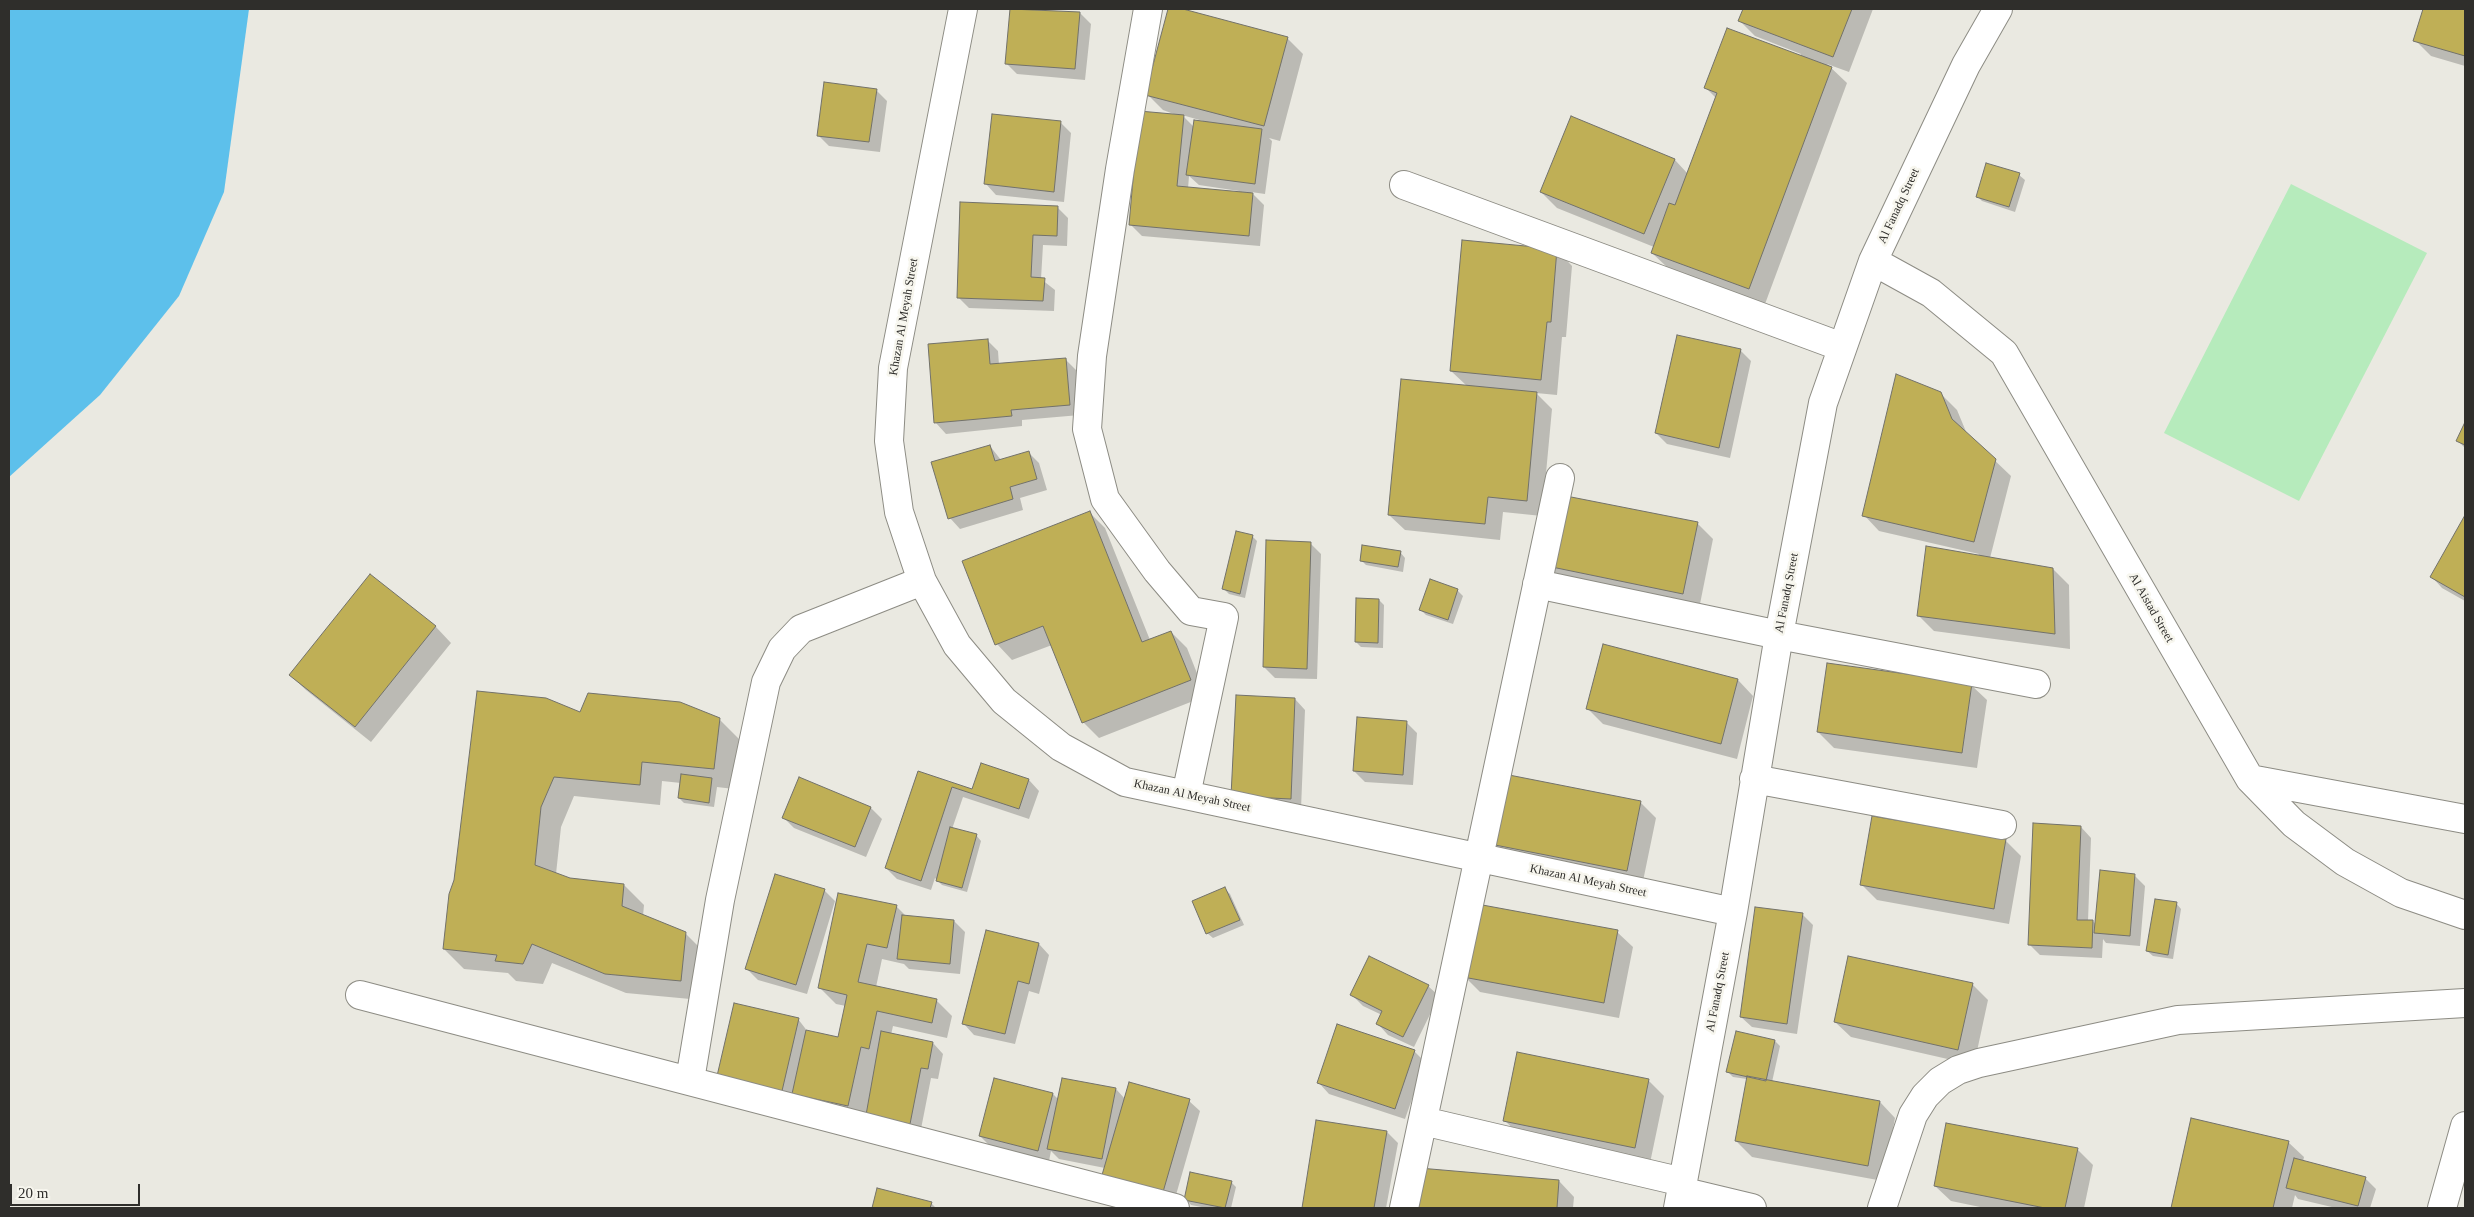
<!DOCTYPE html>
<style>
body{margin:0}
#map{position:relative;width:2474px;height:1217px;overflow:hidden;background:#eae9e1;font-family:"Times New Roman",serif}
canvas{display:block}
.frame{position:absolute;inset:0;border:10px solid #2f2e2b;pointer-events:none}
.scale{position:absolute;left:10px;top:1184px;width:130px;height:22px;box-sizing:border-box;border:2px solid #2f2e2b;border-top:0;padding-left:6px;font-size:15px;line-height:18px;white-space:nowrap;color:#2f2e2b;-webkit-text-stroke:4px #f7f6ee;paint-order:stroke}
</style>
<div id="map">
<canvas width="2474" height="1217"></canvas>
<div class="frame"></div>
<div class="scale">20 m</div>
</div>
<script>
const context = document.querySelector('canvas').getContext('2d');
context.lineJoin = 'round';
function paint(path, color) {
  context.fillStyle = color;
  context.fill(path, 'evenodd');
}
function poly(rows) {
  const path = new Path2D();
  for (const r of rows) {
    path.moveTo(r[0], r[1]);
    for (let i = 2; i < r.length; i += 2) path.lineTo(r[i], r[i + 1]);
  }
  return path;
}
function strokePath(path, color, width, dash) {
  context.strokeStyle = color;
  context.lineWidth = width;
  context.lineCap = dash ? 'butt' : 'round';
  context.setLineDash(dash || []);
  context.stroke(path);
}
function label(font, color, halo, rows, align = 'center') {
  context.font = font + ' "Times New Roman",serif';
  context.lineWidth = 5;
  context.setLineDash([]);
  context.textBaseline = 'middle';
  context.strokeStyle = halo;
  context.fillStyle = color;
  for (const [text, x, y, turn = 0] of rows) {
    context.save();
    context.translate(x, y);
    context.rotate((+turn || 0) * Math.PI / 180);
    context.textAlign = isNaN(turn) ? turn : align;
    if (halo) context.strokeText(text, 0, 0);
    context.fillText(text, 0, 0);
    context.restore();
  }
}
paint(poly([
 [2291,184,2427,253,2299,501,2164,433]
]), '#b6ebbc');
paint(poly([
 [9,9,249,9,224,192,179,296,100,395,9,477]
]), '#5dc0eb');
paint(poly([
 [1011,9,1080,13,1091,24,1085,80,1017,74,1006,63],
 [1170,9,1178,9,1287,38,1303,54,1280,141,1269,138,1272,141,1265,194,1251,192,1264,205,1260,246,1142,236,1131,225,1179,116,1163,110,1147,94],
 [1182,115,1203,121,1203,122,1195,128],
 [1189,176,1199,185,1239,191,1239,193,1188,189],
 [1744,9,1873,9,1849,72,1827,64,1847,83,1765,304,1668,268,1652,253,1654,247,1557,208,1541,192,1675,160,1688,174,1716,98,1706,88,1800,56,1801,54,1755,36,1740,21],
 [2424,9,2465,9,2465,66,2431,56,2415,40],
 [876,90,887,101,880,152,829,146,818,135],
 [1061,123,1071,133,1064,202,996,195,986,184],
 [2019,175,2025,180,2015,212,1982,201,1977,196],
 [1057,207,1068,218,1067,246,1043,245,1041,279,1055,290,1054,311,969,308,958,297],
 [1557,250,1572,266,1566,337,1562,337,1557,395,1536,393,1552,409,1542,516,1503,512,1500,540,1405,530,1389,515,1467,386,1451,371],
 [987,340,998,351,999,365,1065,359,1076,370,1080,415,1022,420,1022,426,946,434,936,423],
 [1740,350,1751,361,1730,458,1667,444,1656,433],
 [1940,393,1957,410,1967,434,2011,476,1990,558,2053,569,2069,585,2070,649,1934,631,1919,616,1979,554,1879,531,1864,515],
 [2465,425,2465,448,2457,440],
 [990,446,1001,460,1028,452,1039,463,1047,490,1020,498,1023,510,960,529,950,518],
 [1089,512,1105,528,1150,640,1171,632,1187,648,1206,696,1099,738,1083,722,1052,645,1012,660,997,644,964,561],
 [2465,517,2465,601,2442,588,2432,577],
 [1697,523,1713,539,1699,609,1564,582,1548,566],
 [1252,536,1257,541,1245,598,1229,594,1224,589],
 [1310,543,1321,554,1317,679,1275,678,1264,667],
 [1400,552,1405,558,1403,572,1366,565,1361,560],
 [370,575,436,627,451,643,371,742,306,690,290,675],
 [1431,581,1458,591,1463,596,1453,624,1426,615,1421,610],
 [1379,600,1384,605,1383,648,1361,647,1356,642],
 [1738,680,1753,696,1737,759,1603,724,1587,708],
 [1971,685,1987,700,1977,768,1834,748,1818,732],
 [1295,699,1305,710,1301,809,1243,806],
 [581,713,719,719,739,739,734,789,717,787,714,807,684,803,679,798,681,783,662,781,660,805,574,796,561,827,556,874,569,880,624,885,644,905,643,916,685,933,705,953,701,1000,626,993,552,963,543,984,516,981,508,973,464,969,444,949],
 [1406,722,1417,733,1413,785,1365,782,1354,771],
 [919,772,973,790,1029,780,1039,791,1029,819,963,797,952,829,976,835,981,841,967,892,942,885,935,878,931,890,897,879,886,868],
 [799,779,871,808,882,819,866,857,794,828,783,817],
 [1640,802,1656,818,1642,886,1507,859,1492,843],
 [2081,827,2091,838,2088,921,2093,921,2096,925,2134,875,2145,886,2140,946,2106,943,2103,939,2102,958,2040,955,2029,944],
 [2006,841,2021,856,2009,924,1877,900,1861,884],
 [1225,889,1230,894,1244,925,1213,938,1207,933],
 [824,890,835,901,807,994,758,980,747,969],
 [2176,903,2181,909,2173,959,2153,956,2147,951],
 [896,906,907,917,954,921,965,932,960,974,909,969,904,964,882,959,876,987,936,1000,952,1016,947,1038,893,1026,891,1035,933,1043,943,1054,938,1079,931,1078,920,1134,729,1087,798,1019,808,1032,839,1038,846,1006,836,1004,820,988],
 [1802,914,1813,925,1797,1034,1752,1027,1741,1017],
 [1617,932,1633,947,1619,1018,1480,992,1464,976],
 [1039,944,1049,955,1039,994,1029,991,1015,1044,974,1035,964,1024],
 [1972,984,1988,1000,1974,1065,1851,1037,1835,1022],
 [1428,986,1439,996,1414,1047,1388,1035,1378,1024,1382,1015,1363,1006,1352,995],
 [1737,1032,1775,1041,1780,1046,1772,1082,1880,1102,1895,1118,1883,1181,1752,1157,1736,1141,1747,1079,1733,1077,1728,1072],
 [1414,1051,1425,1062,1405,1119,1329,1094,1319,1083],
 [1648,1080,1664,1096,1650,1163,1521,1136,1505,1121],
 [1116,1089,1125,1099,1189,1101,1200,1111,1174,1202,1105,1168,1059,1159,1051,1151,1049,1161,991,1147,980,1136,1053,1094,1059,1100],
 [2192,1120,2288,1142,2304,1157,2303,1162,2365,1178,2376,1189,2370,1208,2336,1208,2298,1199,2295,1195,2292,1208,2172,1208],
 [1318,1121,1387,1132,1398,1143,1386,1208,1303,1208],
 [2077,1149,2093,1165,2084,1208,1985,1208,1951,1201,1935,1186],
 [1559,1181,1574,1197,1573,1208,1416,1208],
 [1231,1182,1236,1187,1231,1208,1207,1208,1191,1205,1186,1199],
 [878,1190,931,1203,936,1208,873,1208]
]), '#0003');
const building = poly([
 [1010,9,1080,12,1075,69,1005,64,1010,9],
 [1168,9,1183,9,1288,37,1264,126,1145,95,1168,9],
 [1743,9,1852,9,1833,57,1738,21,1743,9],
 [2423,9,2465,9,2465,56,2413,41,2423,9],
 [1727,28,1832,67,1749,289,1651,253,1669,203,1675,205,1717,93,1704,88,1727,28],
 [824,82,877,89,869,142,817,136,824,82],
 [1139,111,1184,115,1177,186,1253,193,1249,236,1129,225,1139,111],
 [992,114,1061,121,1054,192,984,184,992,114],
 [1571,116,1675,159,1644,234,1540,192,1571,116],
 [1194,120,1262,129,1255,184,1186,175,1194,120],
 [1986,163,2020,173,2009,207,1976,197,1986,163],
 [960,202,1058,206,1057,236,1033,235,1031,277,1045,278,1043,301,957,298,960,202],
 [1462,240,1557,249,1551,322,1547,322,1541,380,1450,371,1462,240],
 [1677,335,1741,349,1719,448,1655,433,1677,335],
 [988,339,990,364,1066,358,1070,405,1011,410,1012,416,934,423,928,344,988,339],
 [1896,374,1941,392,1952,419,1996,459,1974,542,1862,516,1896,374],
 [1401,379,1537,392,1527,501,1488,497,1485,524,1388,515,1401,379],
 [2465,422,2465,445,2456,441,2465,422],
 [990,445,995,461,1029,451,1037,479,1010,487,1013,499,948,519,931,462,990,445],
 [1561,495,1698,522,1683,594,1547,566,1561,495],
 [1090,511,1142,642,1171,631,1191,680,1082,723,1043,626,995,645,962,561,1090,511],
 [2465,515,2465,597,2430,577,2465,515],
 [1236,531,1253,535,1240,594,1222,589,1236,531],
 [1266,540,1311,542,1307,669,1263,667,1266,540],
 [1362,545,1401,551,1398,567,1360,561,1362,545],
 [1926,546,2053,568,2055,634,1917,616,1926,546],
 [370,574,436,626,355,727,289,675,370,574],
 [1430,579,1458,589,1448,620,1419,610,1430,579],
 [1356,598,1379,599,1378,643,1355,642,1356,598],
 [1603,644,1738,679,1721,744,1586,709,1603,644],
 [1827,663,1972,683,1962,753,1817,732,1827,663],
 [477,691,546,698,580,712,588,693,680,702,720,718,714,769,642,762,640,785,554,777,541,807,535,865,570,878,624,884,622,906,686,932,681,981,605,974,532,944,523,964,495,961,497,955,443,949,449,894,454,880,477,691],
 [1236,695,1295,698,1291,799,1231,796,1236,695],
 [1357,717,1407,721,1403,775,1353,771,1357,717],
 [981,763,1029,779,1019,809,952,787,921,881,885,868,918,771,972,789,981,763],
 [681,774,712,778,709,803,678,798,681,774],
 [1504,774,1641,801,1627,871,1490,844,1504,774],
 [799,777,871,807,855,847,782,818,799,777],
 [1872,816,2006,839,1994,909,1860,885,1872,816],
 [2033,823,2081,826,2077,920,2093,920,2092,948,2028,945,2033,823],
 [950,827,977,834,962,888,936,881,950,827],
 [2100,870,2135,874,2130,936,2094,933,2100,870],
 [775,874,825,889,796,985,745,969,775,874],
 [1225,887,1240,920,1206,934,1192,901,1225,887],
 [838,893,897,905,887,948,867,944,858,982,937,999,932,1023,877,1011,869,1049,861,1047,848,1106,792,1094,806,1030,838,1037,847,995,818,988,838,893],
 [2155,899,2177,902,2168,955,2146,951,2155,899],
 [1477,904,1618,930,1604,1003,1463,977,1477,904],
 [1755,907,1803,913,1787,1024,1740,1017,1755,907],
 [902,915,954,920,950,964,897,959,902,915],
 [986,930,1039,943,1029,984,1018,981,1005,1034,962,1024,986,930],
 [1369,956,1429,985,1403,1037,1376,1024,1382,1011,1350,995,1369,956],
 [1848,956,1973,983,1958,1050,1834,1022,1848,956],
 [734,1003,799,1018,782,1091,717,1076,734,1003],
 [1337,1024,1415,1050,1395,1109,1317,1083,1337,1024],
 [881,1031,933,1042,928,1069,921,1068,910,1124,866,1115,881,1031],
 [1736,1031,1775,1040,1766,1081,1726,1072,1736,1031],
 [1517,1052,1649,1079,1635,1148,1503,1121,1517,1052],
 [1747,1076,1880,1101,1868,1166,1735,1141,1747,1076],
 [994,1078,1053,1093,1038,1151,979,1136,994,1078],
 [1062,1078,1116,1088,1102,1159,1047,1149,1062,1078],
 [1129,1082,1190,1099,1163,1192,1102,1175,1129,1082],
 [2191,1118,2289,1141,2273,1208,2171,1208,2191,1118],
 [1316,1120,1387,1131,1374,1208,1302,1208,1316,1120],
 [1946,1123,2078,1148,2065,1208,2045,1208,1934,1186,1946,1123],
 [2294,1158,2366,1177,2358,1206,2286,1188,2294,1158],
 [1419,1168,1559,1180,1557,1208,1415,1208,1419,1168],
 [1190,1172,1232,1181,1225,1208,1184,1200,1190,1172],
 [877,1188,932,1202,930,1208,872,1208,877,1188]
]);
paint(building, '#bfaf56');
strokePath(building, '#72716a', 1);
const minor = poly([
 [963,9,893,368,889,441,899,512,922,581,957,645,1004,701,1061,747,1125,782,1733,912],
 [1148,9,1120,169,1092,356,1087,429,1105,499,1157,571,1191,611,1224,617,1186,795],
 [1404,185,1842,347],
 [1873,261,1931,293,2004,353,2250,779,2294,824,2345,862,2401,893,2465,915],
 [1537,584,1779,635,2036,684],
 [1754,779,2002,825],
 [2250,779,2465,819],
 [360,995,1175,1208],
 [690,1080,720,900,766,682,782,649,801,629,922,581],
 [1423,1121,1683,1182],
 [1681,1191,1752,1208],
 [1404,1208,1560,478],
 [1678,1208,1733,912,1779,635,1823,403,1873,261,1966,65,1998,9],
 [1882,1208,1913,1115,1925,1096,1940,1081,1958,1070,1979,1063,2178,1020,2465,1003],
 [2442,1208,2465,1126]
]);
strokePath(minor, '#8d8c84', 30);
strokePath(minor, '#fff', 28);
label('12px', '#2f2e2b', '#f7f6ee', [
 ["Al Fanadq Street",1899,206,-65],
 ["Khazan Al Meyah Street",904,317,-80],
 ["Al Fanadq Street",1787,593,-79],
 ["Al Aistad Street",2151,608,60],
 ["Khazan Al Meyah Street",1192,796,12],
 ["Khazan Al Meyah Street",1588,881,12],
 ["Al Fanadq Street",1718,992,-79]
]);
</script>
